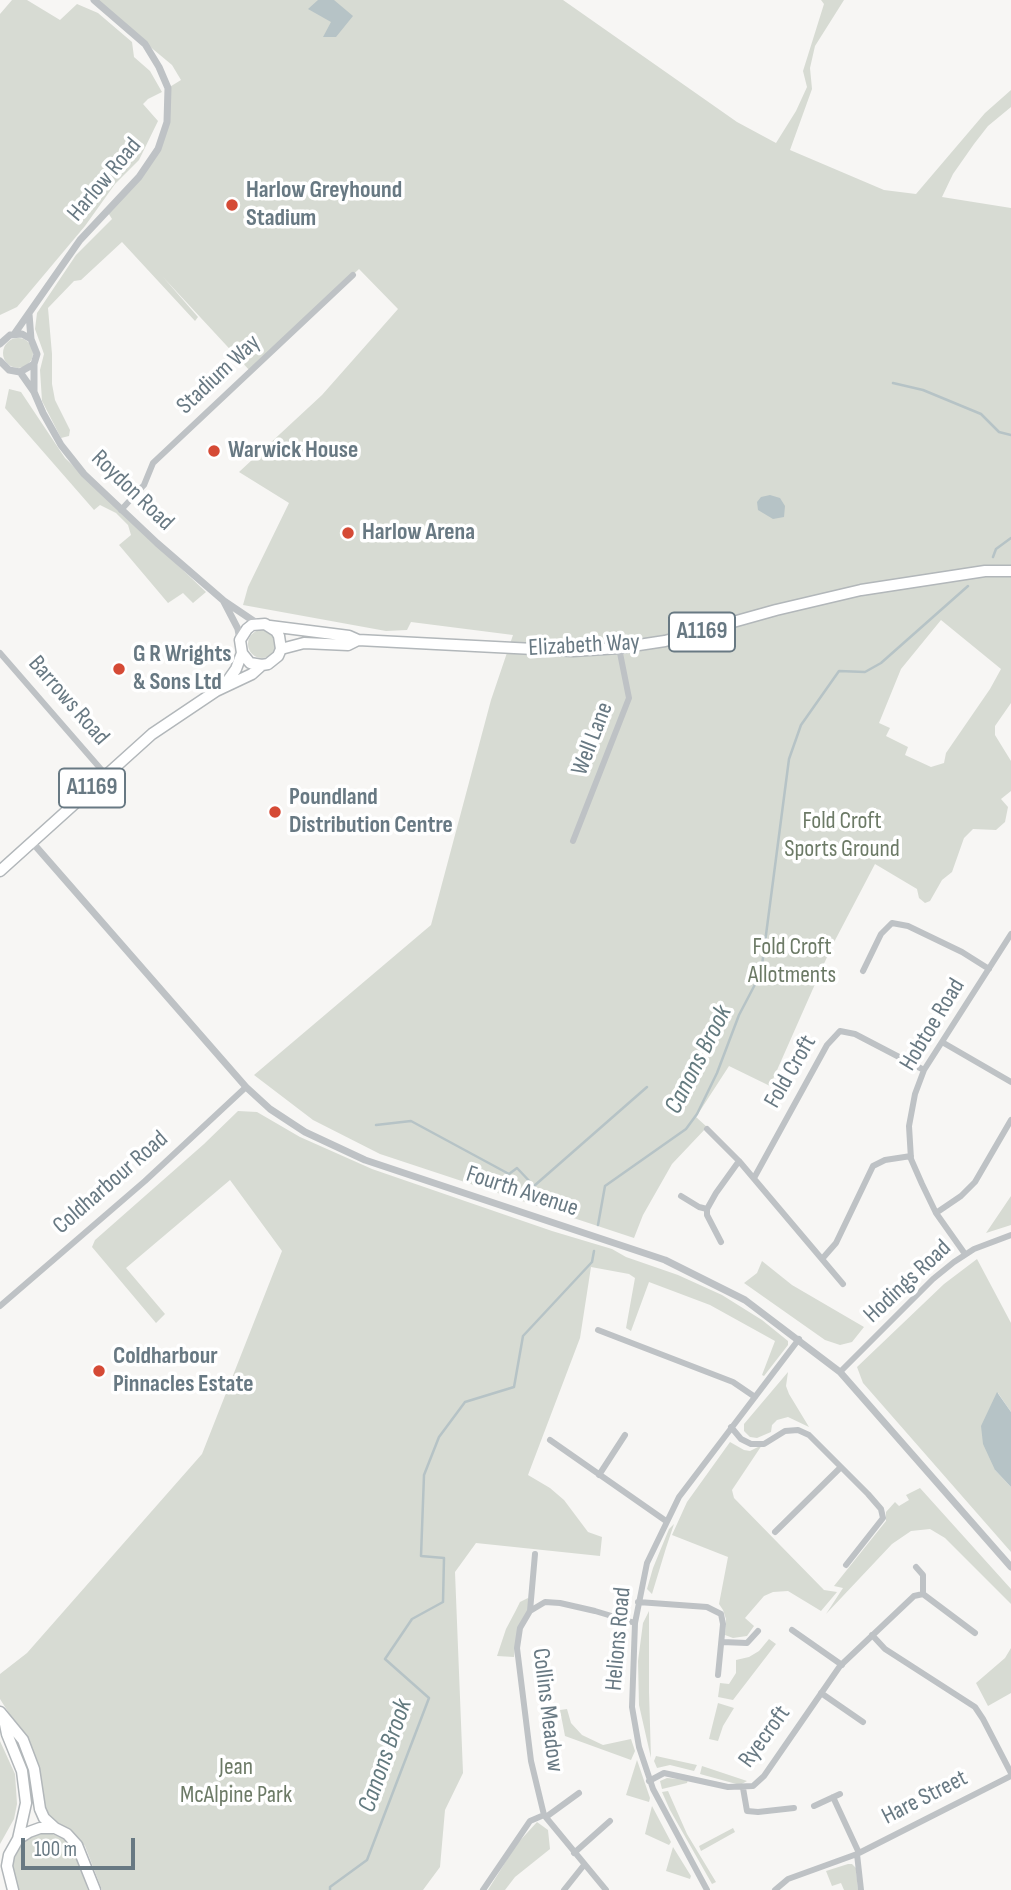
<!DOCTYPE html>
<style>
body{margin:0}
#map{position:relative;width:1011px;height:1890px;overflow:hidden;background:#f7f6f4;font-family:"Sofia Sans Condensed",sans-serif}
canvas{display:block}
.scale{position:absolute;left:21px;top:1838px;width:114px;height:32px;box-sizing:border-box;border:4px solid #687983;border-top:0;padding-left:9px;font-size:21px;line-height:24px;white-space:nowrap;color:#687983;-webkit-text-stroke:5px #fff;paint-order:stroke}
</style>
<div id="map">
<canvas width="1011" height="1890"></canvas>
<div class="scale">100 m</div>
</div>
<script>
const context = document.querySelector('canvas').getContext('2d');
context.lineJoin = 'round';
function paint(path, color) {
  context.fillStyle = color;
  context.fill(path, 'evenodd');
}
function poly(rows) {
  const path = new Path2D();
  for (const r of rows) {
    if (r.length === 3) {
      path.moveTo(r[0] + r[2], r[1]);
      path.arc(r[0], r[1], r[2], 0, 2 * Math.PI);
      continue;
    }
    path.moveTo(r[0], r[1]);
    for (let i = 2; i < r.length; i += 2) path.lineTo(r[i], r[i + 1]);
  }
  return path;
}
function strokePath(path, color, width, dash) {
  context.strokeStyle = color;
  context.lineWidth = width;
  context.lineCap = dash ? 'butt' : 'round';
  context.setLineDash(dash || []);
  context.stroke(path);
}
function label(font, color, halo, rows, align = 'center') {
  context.font = font + ' "Sofia Sans Condensed",sans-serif';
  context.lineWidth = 7;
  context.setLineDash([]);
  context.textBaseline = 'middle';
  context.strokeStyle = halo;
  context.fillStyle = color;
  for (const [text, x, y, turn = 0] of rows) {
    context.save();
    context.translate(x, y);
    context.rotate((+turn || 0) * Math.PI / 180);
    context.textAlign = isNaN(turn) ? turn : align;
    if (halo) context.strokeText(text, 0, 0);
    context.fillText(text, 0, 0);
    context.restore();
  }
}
paint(poly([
 [12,0,27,0,60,20,77,4,98,13,132,42,134,57,150,71,162,92,148,99,143,104,158,121,139,160,115,184,85,226,17,307,0,315,0,14],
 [94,0,563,0,737,122,776,143,796,111,807,87,803,71,824,4,821,0,844,0,815,46,810,68,812,89,790,150,884,190,916,194,985,113,1011,90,1011,107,988,126,974,144,953,174,942,197,1011,208,1011,703,995,726,995,735,1011,761,1011,791,1001,799,1008,807,1005,822,996,830,973,829,964,838,952,872,942,880,930,901,925,903,919,898,917,889,875,864,831,948,770,1086,729,1066,696,1117,707,1127,672,1164,643,1215,634,1238,380,1154,313,1120,254,1075,431,925,491,700,513,635,411,622,407,630,386,631,243,605,248,587,289,503,239,472,322,395,398,309,359,269,251,372,163,277,198,317,195,321,122,242,81,280,74,281,48,308,52,354,52,384,55,400,70,430,69,436,61,438,42,401,40,370,44,354,35,329,37,313,76,255,112,219,107,211,139,177,163,134,168,88,181,80,172,65],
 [941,620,1001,669,990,689,946,753,944,763,931,767,905,755,908,747,886,736,890,728,879,723,901,669],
 [18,353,15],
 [9,389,21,392,65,458,206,592,193,603,183,593,168,603,119,545,131,535,128,525,116,513,100,505,94,510,5,408],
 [262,644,14],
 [238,1111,257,1112,300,1137,372,1169,552,1231,612,1249,626,1257,678,1275,722,1295,762,1320,788,1341,788,1345,764,1376,762,1375,775,1341,710,1305,649,1282,631,1331,626,1328,635,1278,629,1274,591,1267,580,1338,528,1475,550,1488,564,1500,588,1532,602,1537,600,1556,476,1543,455,1572,463,1773,445,1810,440,1867,423,1890,102,1890,85,1846,71,1830,52,1820,45,1812,31,1748,0,1699,0,1674,27,1653,202,1454,282,1251,230,1180,126,1268,165,1314,156,1323,92,1247,95,1240,204,1144],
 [1011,1196,1011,1225,986,1233],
 [977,1259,1011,1323,1011,1412,998,1393,995,1470,1011,1487,1011,1552,863,1383,857,1367,944,1284],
 [762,1261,792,1285,864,1327,852,1342,840,1345,825,1340,744,1283,757,1273],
 [788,1372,786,1386,789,1394,809,1427,788,1417,777,1420,772,1425,771,1432,757,1438,750,1437,744,1431,744,1424],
 [730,1442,744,1450,750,1451,762,1445,732,1490,734,1498,824,1590,837,1592,821,1611,788,1591,773,1592,764,1596,745,1618,754,1626,747,1636,733,1638,725,1635,726,1619,723,1610,719,1604,728,1557,672,1535,687,1502],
 [920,1488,1011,1589,1011,1604,945,1538,930,1529,911,1531,892,1544,826,1614,843,1588,834,1586,886,1521,886,1512,895,1502,899,1506,909,1500,906,1495],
 [674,1524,666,1548,652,1594,647,1589,653,1568,669,1529],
 [528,1598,528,1612,515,1648,514,1657,497,1656,506,1629,515,1612,520,1602],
 [649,1611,649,1692,651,1758,639,1705,638,1661,643,1623],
 [769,1639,776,1644,733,1700,718,1697,720,1683,729,1684,736,1673,736,1660,749,1657,759,1651],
 [1011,1648,1011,1693,988,1706,976,1683,1005,1658],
 [718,1703,734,1708,723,1726,718,1741,709,1739],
 [567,1709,571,1723,582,1735,603,1745,631,1739,635,1751,631,1760,565,1736,560,1710],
 [0,1741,15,1774,17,1804,14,1819,0,1844],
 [656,1756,697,1765,694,1771,670,1765,657,1768,654,1761],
 [637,1760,650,1798,649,1802,626,1795],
 [702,1766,747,1781,740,1785,700,1774],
 [667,1778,688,1780,687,1783,662,1789,660,1781],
 [668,1791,687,1834,716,1882,712,1884,670,1810,662,1792],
 [652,1806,671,1842,669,1845,645,1834],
 [537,1822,548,1830,550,1849,515,1877,505,1890,488,1890,516,1845],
 [733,1828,735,1832,701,1851,699,1846],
 [48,1832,64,1839,75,1850,88,1890,18,1890,12,1872,13,1862,23,1840,34,1834],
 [673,1847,691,1876,690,1879,666,1871],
 [848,1864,852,1864,856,1868,858,1890,844,1890,841,1883,832,1886,826,1871]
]), '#d7dbd3');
paint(poly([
 [318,0,334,0,353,16,336,37,323,37,331,22,308,9],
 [770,495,780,498,785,506,784,517,773,519,758,510,757,502,761,497],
 [997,1392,1011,1412,1011,1487,995,1470,983,1444,981,1426]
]), '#b6c3c6');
strokePath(poly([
 [893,383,923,390,981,414,999,432,1011,435],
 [993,557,996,549,1011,538],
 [376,1125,411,1121,509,1174,517,1168,534,1186,647,1087],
 [598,1225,605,1186,686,1129,697,1114,717,1073,739,1015,761,973,789,759,801,725,839,671,865,672,881,663,968,586],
 [330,1890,330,1887,367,1860,429,1698,385,1659,412,1619,443,1602,444,1558,421,1556,424,1475,439,1437,465,1402,514,1387,523,1336,592,1262,594,1251]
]), '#b6c3c6', 2.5);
const primary = poly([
 [270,626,349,636,358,640,573,651,619,648,665,641,776,610,861,590,985,571,1011,571],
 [281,649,304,643,348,645,358,640],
 [224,686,236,669,242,653,240,640,247,629,252,625,265,624,276,631,279,636,281,649,278,656,268,664,262,665,250,663,242,653],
 [0,871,152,734,216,691,252,674,262,665],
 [0,1712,23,1740,34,1769,40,1809,44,1818,55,1828],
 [4,1719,7,1734,22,1771,26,1803,18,1839],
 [13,1890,7,1866,9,1855,18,1839,29,1832,40,1828,55,1828,67,1834,77,1845,95,1890]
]);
strokePath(primary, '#b2b7ba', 13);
strokePath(poly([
 [121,510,144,485,153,463,353,275],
 [0,653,106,775],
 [573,841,629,698,619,648],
 [863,971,881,934,892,923,908,926,962,952,989,969],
 [942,1042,1011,1082],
 [707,1129,739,1161,843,1284],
 [754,1178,827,1045,840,1031,855,1034,924,1070],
 [681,1196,699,1207,707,1209],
 [936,1213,961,1196,975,1182,1011,1120],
 [721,1242,707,1215,707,1209,716,1193,739,1161],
 [965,1254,936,1213,922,1184,911,1159,909,1126,915,1094,924,1070,1011,934],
 [822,1259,836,1243,873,1166,885,1160,911,1156],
 [0,1306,145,1181,246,1087],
 [598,1330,733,1382,755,1397],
 [840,1372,933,1279,954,1262,974,1249,1011,1235],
 [731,1427,741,1439,751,1444,764,1444,785,1431,798,1430,809,1435,868,1494,881,1509,883,1518,846,1565],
 [550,1440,666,1521],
 [599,1475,625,1435],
 [775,1532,841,1467],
 [916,1567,923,1575,923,1594],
 [638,1602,707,1607,721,1614,723,1624,718,1675],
 [530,1611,535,1554],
 [792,1630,842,1665],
 [872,1635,885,1649,975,1707,983,1719,1011,1773],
 [722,1642,747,1643,758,1631],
 [821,1693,863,1722],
 [649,1781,664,1773,728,1787,753,1786,764,1776,840,1666,914,1596,923,1594,975,1633],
 [743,1788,747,1811,758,1812,794,1808],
 [833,1797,859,1853],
 [814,1806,840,1794],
 [546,1817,579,1793],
 [574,1853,610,1821],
 [857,1854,861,1890],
 [483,1890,530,1821,544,1815],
 [564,1890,584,1865],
 [606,1890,544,1815,531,1761,517,1648,520,1628,530,1611,545,1602,560,1603,595,1611,635,1623],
 [707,1890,653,1789,639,1747,632,1707,635,1623,647,1563,679,1497,799,1339],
 [775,1890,788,1879,857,1854,1011,1776]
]), '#bec2c5', 6);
strokePath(poly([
 [29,314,31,339],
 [15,333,80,240,139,177,158,149,167,122,168,88,159,67,145,44,94,0],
 [0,344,10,335,22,334,31,339,37,354,34,364,20,372,9,370,0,361],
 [34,364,34,392],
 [20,372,34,392,43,413,61,445,84,474,157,543,224,601,258,624],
 [224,602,238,629,240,640],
 [32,842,246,1087,270,1109,305,1132,365,1160,665,1260,745,1300,840,1372,1011,1567]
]), '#bec2c5', 7);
strokePath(primary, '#fff', 10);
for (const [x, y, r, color] of [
 [232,205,7,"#d54a35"],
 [214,451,7,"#d54a35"],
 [348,533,7,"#d54a35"],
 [119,669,7,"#d54a35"],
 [275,812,7,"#d54a35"],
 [99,1371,7,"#d54a35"]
]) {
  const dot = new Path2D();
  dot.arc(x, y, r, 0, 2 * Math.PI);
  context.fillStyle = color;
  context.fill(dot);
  strokePath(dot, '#fff', 2.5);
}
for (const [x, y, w] of [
 [702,632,66],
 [92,788,66]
]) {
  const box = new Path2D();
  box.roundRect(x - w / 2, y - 19.5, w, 39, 5);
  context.fillStyle = '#fff';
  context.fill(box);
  strokePath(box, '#687983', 2);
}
label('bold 23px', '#687983', null, [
 ["A1169",702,632],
 ["A1169",92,788]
]);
label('24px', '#687983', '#fff', [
 ["Harlow Road",105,180,-50],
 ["Stadium Way",219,375,-43],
 ["Roydon Road",132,491,44],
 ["Elizabeth Way",584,646,-3],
 ["Barrows Road",68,701,49],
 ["Well Lane",593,739,-69],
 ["Hobtoe Road",933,1025,-59],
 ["Fold Croft",791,1072,-60],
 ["Coldharbour Road",111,1183,-41],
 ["Fourth Avenue",522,1192,18],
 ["Hodings Road",908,1282,-43],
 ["Helions Road",619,1639,-85],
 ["Collins Meadow",547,1710,83],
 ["Ryecroft",765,1737,-54],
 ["Hare Street",925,1798,-27]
]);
label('bold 24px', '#687983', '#fff', [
 ["Harlow Greyhound",246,191],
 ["Stadium",246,219],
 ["Warwick House",228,451],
 ["Harlow Arena",362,533],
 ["G R Wrights",133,655],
 ["& Sons Ltd",133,683],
 ["Poundland",289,798],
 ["Distribution Centre",289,826],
 ["Coldharbour",113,1357],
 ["Pinnacles Estate",113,1385]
], 'left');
label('24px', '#6c7a66', '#fff', [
 ["Fold Croft",842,822],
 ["Sports Ground",842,850],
 ["Fold Croft",792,948],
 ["Allotments",792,976],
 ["Jean",236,1768],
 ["McAlpine Park",236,1796]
]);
label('italic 26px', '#637a7f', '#fff', [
 ["Canons Brook",699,1060,-63],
 ["Canons Brook",386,1756,-71]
]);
</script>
